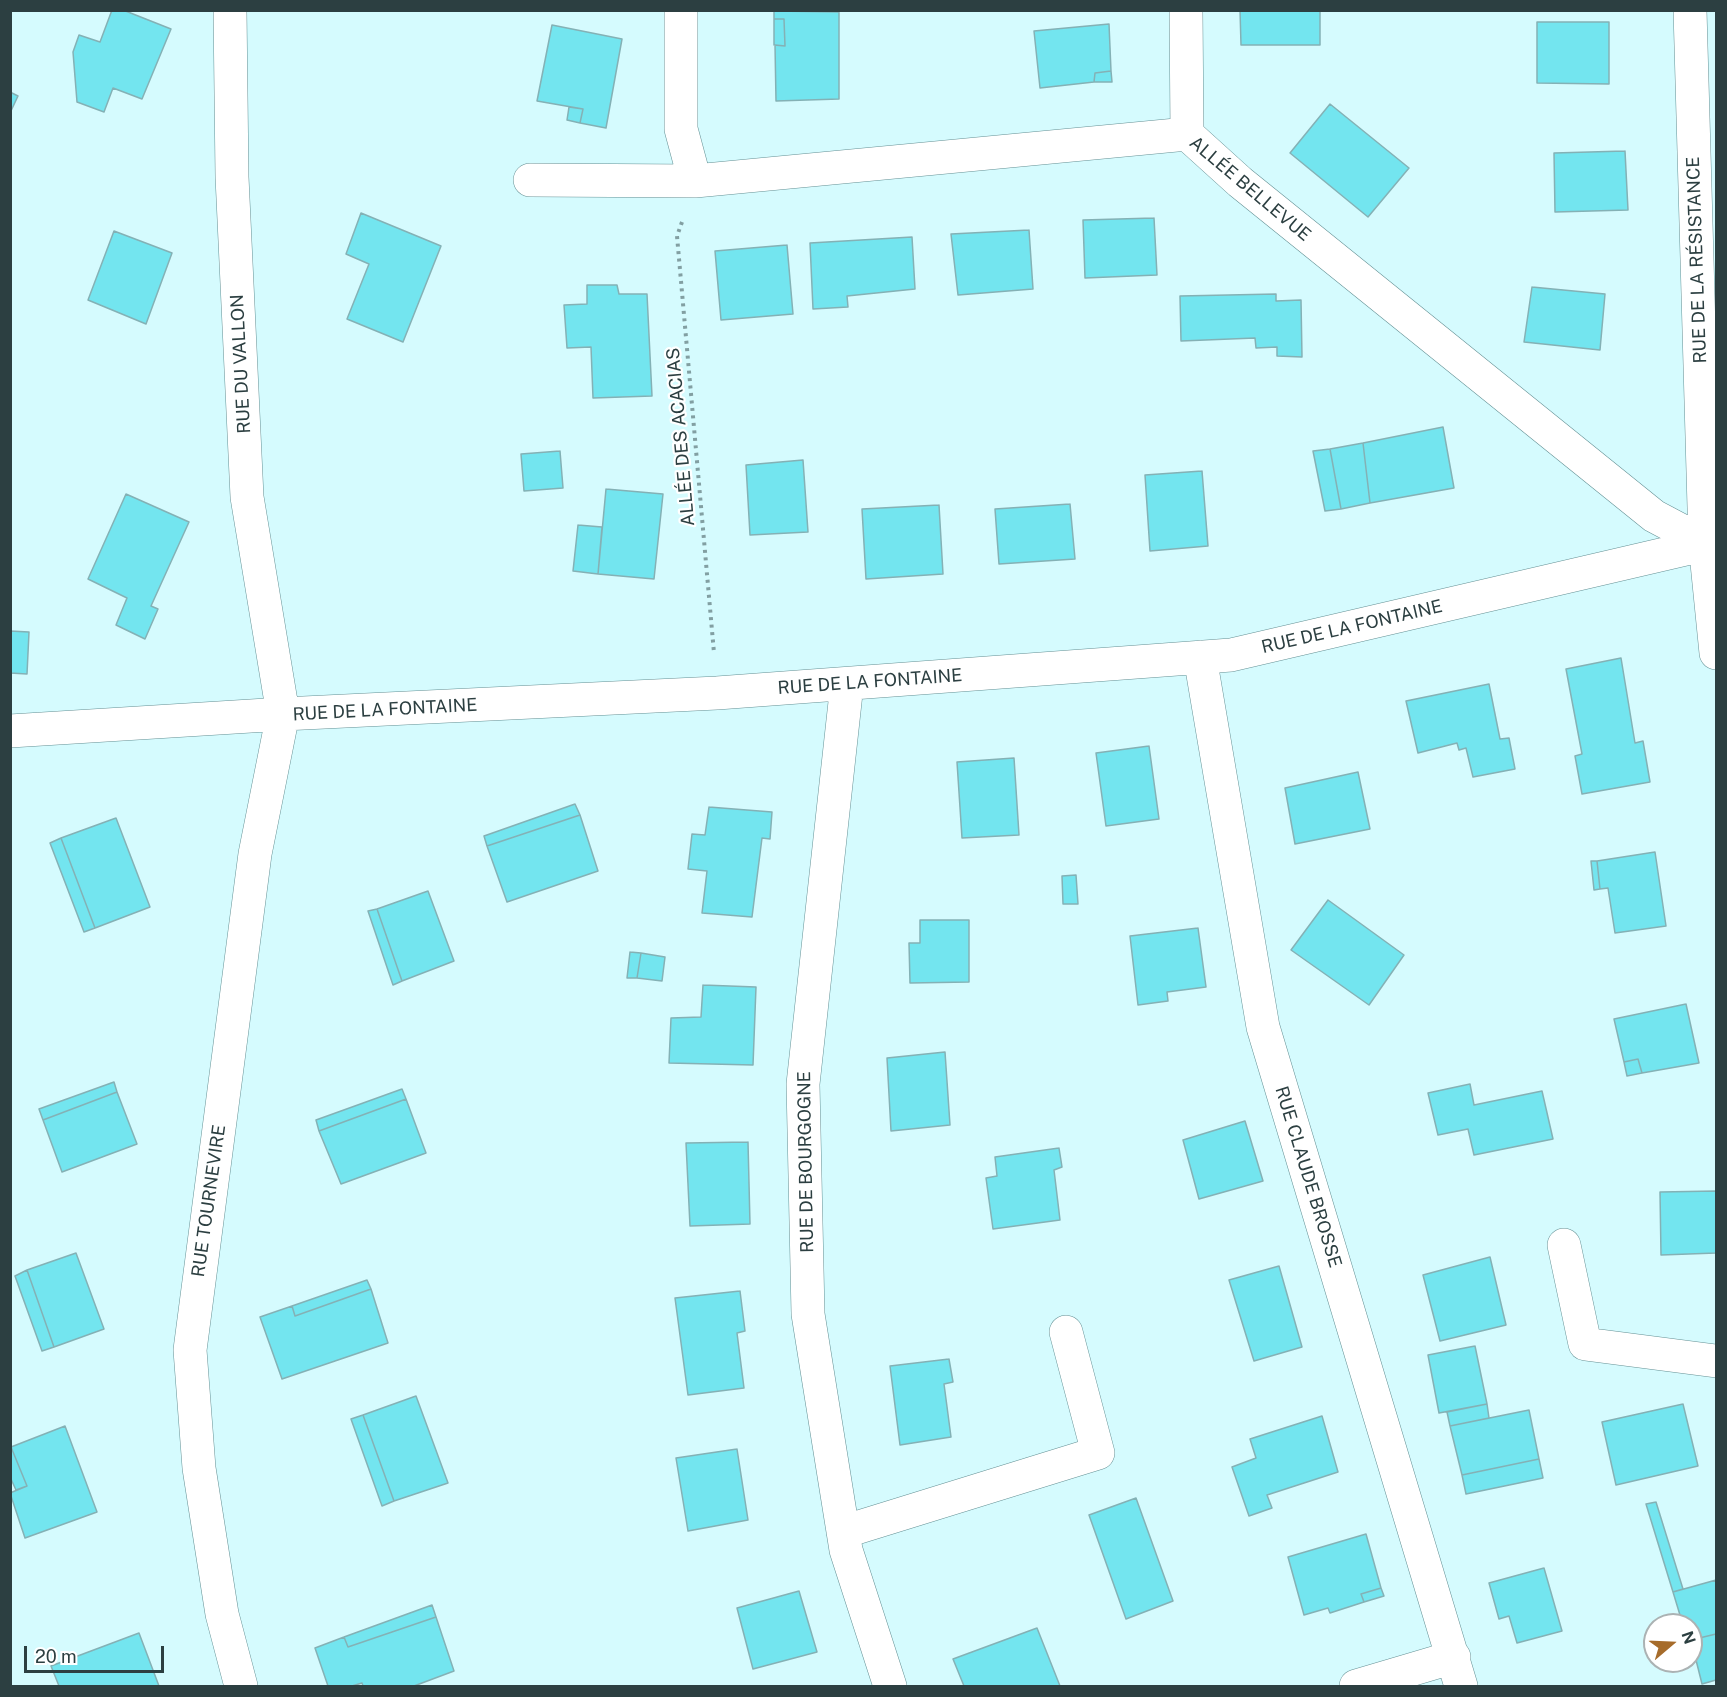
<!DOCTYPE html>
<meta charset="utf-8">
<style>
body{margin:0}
#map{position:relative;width:1727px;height:1697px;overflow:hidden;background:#d5fbfe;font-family:"Public Sans",sans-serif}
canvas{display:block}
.frame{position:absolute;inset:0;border:12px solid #2c3f41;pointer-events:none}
.north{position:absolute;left:1643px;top:1613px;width:60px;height:60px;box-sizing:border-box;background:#fff;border:2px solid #abb2b3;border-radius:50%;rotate:71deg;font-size:16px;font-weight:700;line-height:24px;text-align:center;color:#2c3f41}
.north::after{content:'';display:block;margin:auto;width:21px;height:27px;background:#a66c2b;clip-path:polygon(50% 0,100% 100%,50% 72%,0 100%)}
.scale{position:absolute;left:24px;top:1646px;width:140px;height:27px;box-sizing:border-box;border:3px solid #2c3f41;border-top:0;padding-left:8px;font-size:18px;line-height:21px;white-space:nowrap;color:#2c3f41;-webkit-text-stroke:4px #fff;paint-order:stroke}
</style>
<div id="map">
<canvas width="1727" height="1697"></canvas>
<div class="frame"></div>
<div class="north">N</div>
<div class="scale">20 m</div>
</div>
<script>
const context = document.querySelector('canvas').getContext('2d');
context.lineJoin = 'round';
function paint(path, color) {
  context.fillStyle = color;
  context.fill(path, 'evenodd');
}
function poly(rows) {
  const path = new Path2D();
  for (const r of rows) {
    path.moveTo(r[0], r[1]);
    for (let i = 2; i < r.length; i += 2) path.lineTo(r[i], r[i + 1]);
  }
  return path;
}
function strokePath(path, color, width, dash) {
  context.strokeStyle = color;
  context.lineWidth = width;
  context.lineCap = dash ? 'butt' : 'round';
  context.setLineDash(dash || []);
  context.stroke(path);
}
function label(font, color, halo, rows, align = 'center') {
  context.font = font + ' "Public Sans",sans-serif';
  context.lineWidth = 4.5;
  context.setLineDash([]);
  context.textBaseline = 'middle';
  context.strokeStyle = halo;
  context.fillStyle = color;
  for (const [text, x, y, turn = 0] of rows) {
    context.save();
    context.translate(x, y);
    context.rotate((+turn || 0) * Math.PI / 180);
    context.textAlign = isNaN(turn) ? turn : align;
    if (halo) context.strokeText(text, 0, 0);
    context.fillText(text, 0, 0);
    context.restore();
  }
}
const building = poly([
 [112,10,123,10,171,29,142,99,113,88,104,112,77,102,73,52,79,35,100,42,112,10],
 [839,10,839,12,774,10,839,10],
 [1240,10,1320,10,1320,45,1241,45,1240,10],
 [774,11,839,12,839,99,776,101,775,45,785,46,784,19,774,19,774,11],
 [774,19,784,19,785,46,774,45,774,19],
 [1537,22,1609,22,1609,84,1537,83,1537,22],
 [1109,24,1111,71,1095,73,1094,82,1040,88,1034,31,1109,24],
 [552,25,622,39,606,128,580,123,583,109,537,101,552,25],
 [1111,71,1112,82,1094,82,1095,73,1111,71],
 [10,92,18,96,10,113,10,92],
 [1330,104,1409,168,1368,217,1290,153,1330,104],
 [569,107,583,109,580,123,567,120,569,107],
 [1625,151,1628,210,1555,212,1554,153,1625,151],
 [361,213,441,246,403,342,347,319,369,264,346,254,361,213],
 [1154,218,1157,275,1085,278,1083,220,1154,218],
 [1029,230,1033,289,958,295,951,234,1029,230],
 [114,231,172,253,146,324,88,300,114,231],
 [912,237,915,289,847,296,848,307,813,309,810,243,912,237],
 [787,245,793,314,721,320,715,251,787,245],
 [587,285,617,285,619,294,647,294,652,396,593,398,591,347,567,348,564,305,587,304,587,285],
 [1532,287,1605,294,1600,350,1524,342,1532,287],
 [1276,294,1276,301,1301,300,1302,357,1277,356,1277,347,1256,348,1255,338,1181,341,1180,296,1276,294],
 [1443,427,1454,488,1370,503,1363,443,1443,427],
 [1363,443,1370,503,1341,509,1330,449,1363,443],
 [1330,449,1341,509,1325,511,1313,451,1330,449],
 [560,451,563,488,524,491,521,454,560,451],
 [803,460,808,532,750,535,746,465,803,460],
 [1202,471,1208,546,1150,551,1145,475,1202,471],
 [606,489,663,494,654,579,598,574,606,489],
 [126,494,189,522,151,606,158,609,145,639,116,625,127,598,88,579,126,494],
 [1070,504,1075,559,999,564,995,509,1070,504],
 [939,505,943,574,866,579,862,509,939,505],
 [578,525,602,527,598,574,573,571,578,525],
 [10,631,29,632,27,674,10,673,10,631],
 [1621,658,1635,743,1643,741,1650,782,1582,794,1575,756,1582,754,1566,669,1621,658],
 [1489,684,1500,739,1509,738,1515,769,1473,777,1466,748,1459,750,1457,743,1418,753,1406,701,1489,684],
 [1149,746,1159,819,1106,826,1096,753,1149,746],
 [1014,758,1019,835,962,838,957,762,1014,758],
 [1358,772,1370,829,1295,844,1285,788,1358,772],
 [575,804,580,815,487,846,484,836,575,804],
 [709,807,772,812,770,839,762,838,752,917,702,913,707,871,688,869,692,834,705,835,709,807],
 [580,815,598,871,507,902,487,846,580,815],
 [116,818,150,907,95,928,61,838,116,818],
 [61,838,95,928,84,932,50,843,61,838],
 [1655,852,1666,926,1615,933,1608,888,1600,889,1597,861,1655,852],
 [1591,861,1597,861,1600,889,1594,890,1591,861],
 [1076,875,1078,904,1063,904,1062,876,1076,875],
 [428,891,454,961,402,981,377,909,428,891],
 [1328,900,1404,955,1369,1005,1291,950,1328,900],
 [377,909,402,981,393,985,368,911,377,909],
 [920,920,969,920,969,982,910,983,909,943,920,943,920,920],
 [1198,928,1206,987,1167,992,1168,1001,1138,1005,1130,936,1198,928],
 [630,952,641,953,637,978,627,978,630,952],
 [641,953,665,957,662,981,637,978,641,953],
 [703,985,756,987,753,1065,669,1063,671,1018,701,1017,703,985],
 [1686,1004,1699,1063,1642,1073,1638,1059,1624,1062,1614,1019,1686,1004],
 [945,1052,950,1125,891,1131,887,1058,945,1052],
 [1638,1059,1642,1073,1627,1076,1624,1062,1638,1059],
 [114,1082,117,1092,43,1120,39,1109,114,1082],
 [1470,1084,1474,1105,1542,1091,1553,1139,1474,1155,1468,1129,1438,1135,1428,1093,1470,1084],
 [402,1089,406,1099,319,1131,316,1120,402,1089],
 [117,1092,137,1144,62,1172,43,1120,117,1092],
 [406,1099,426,1153,341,1184,319,1131,406,1099],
 [1245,1121,1263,1181,1199,1199,1183,1140,1245,1121],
 [748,1142,750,1224,690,1226,686,1143,748,1142],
 [1059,1148,1062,1167,1054,1170,1060,1220,993,1229,986,1178,997,1176,995,1157,1059,1148],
 [1716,1191,1716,1253,1661,1255,1660,1192,1716,1191],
 [76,1253,104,1329,54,1347,27,1270,76,1253],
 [1490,1257,1506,1325,1440,1341,1423,1275,1490,1257],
 [1279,1266,1302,1347,1254,1361,1229,1280,1279,1266],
 [27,1270,54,1347,42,1351,15,1276,27,1270],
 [367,1280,371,1289,295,1316,292,1306,367,1280],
 [371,1289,388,1343,282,1379,260,1317,292,1306,295,1316,371,1289],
 [740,1291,745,1331,737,1333,744,1388,688,1395,675,1298,740,1291],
 [1475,1346,1487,1404,1439,1413,1428,1355,1475,1346],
 [949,1359,953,1382,944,1384,951,1437,900,1445,890,1366,949,1359],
 [416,1396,448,1483,394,1501,363,1415,416,1396],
 [1487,1404,1489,1418,1450,1426,1447,1412,1487,1404],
 [1683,1404,1698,1466,1616,1485,1602,1422,1683,1404],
 [1529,1410,1539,1459,1462,1475,1450,1426,1529,1410],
 [363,1415,394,1501,382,1506,351,1419,363,1415],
 [1322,1416,1338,1472,1267,1495,1272,1508,1249,1516,1232,1467,1256,1458,1250,1439,1322,1416],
 [65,1426,97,1512,25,1538,10,1493,27,1486,11,1447,65,1426],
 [11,1447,27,1486,16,1490,10,1477,11,1447],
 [737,1449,748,1520,688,1531,676,1458,737,1449],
 [1539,1459,1543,1478,1466,1494,1462,1475,1539,1459],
 [1136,1498,1173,1601,1126,1619,1089,1515,1136,1498],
 [1656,1502,1683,1589,1673,1592,1646,1504,1656,1502],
 [1366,1534,1381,1588,1361,1594,1364,1602,1330,1613,1328,1608,1304,1615,1288,1557,1366,1534],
 [1544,1568,1562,1631,1517,1643,1509,1616,1499,1619,1489,1583,1544,1568],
 [1716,1580,1716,1634,1691,1640,1691,1625,1683,1625,1673,1592,1716,1580],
 [1381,1588,1384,1596,1364,1602,1361,1594,1381,1588],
 [799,1591,817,1652,753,1669,737,1608,799,1591],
 [432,1605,436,1617,348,1647,344,1637,432,1605],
 [436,1617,454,1671,414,1686,363,1686,362,1683,352,1686,328,1686,315,1648,344,1637,348,1647,436,1617],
 [1037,1628,1060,1686,964,1686,953,1659,1037,1628],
 [139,1633,159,1686,59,1686,51,1666,139,1633],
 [1716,1634,1716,1680,1702,1684,1691,1640,1716,1634]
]);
paint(building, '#73e5ef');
strokePath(building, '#84b1b5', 1.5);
const street = poly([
 [230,10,232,177,247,497,283,714,255,854,190,1350,199,1468,222,1614,241,1686],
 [681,10,681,129,695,181],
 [1186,10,1187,134],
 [1690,10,1705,543,1716,653],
 [530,180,695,181,1187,134,1240,182,1654,516,1705,543],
 [1200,657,1263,1027,1461,1686],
 [847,684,803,1084,808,1314,846,1550,890,1686],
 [10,731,283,714,717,693,1231,655,1716,542],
 [1564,1245,1585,1344,1716,1361],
 [843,1532,1098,1453,1066,1332],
 [1356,1686,1454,1657]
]);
strokePath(street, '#659195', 34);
strokePath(poly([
 [682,222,677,236,714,653]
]), '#829fa2', 4, [3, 4.5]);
strokePath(street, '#fff', 33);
label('18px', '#2c3f41', '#fff', [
 ["ALLÉE BELLEVUE",1250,189,40],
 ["RUE DE LA RÉSISTANCE",1697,260,-92],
 ["RUE DU VALLON",241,364,-93],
 ["ALLÉE DES ACACIAS",681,437,-95],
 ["RUE DE LA FONTAINE",1352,627,-13],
 ["RUE DE LA FONTAINE",870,682,-4],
 ["RUE DE LA FONTAINE",385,710,-3],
 ["RUE DE BOURGOGNE",806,1162,-91],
 ["RUE CLAUDE BROSSE",1308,1177,73],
 ["RUE TOURNEVIRE",209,1201,-82]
]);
</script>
